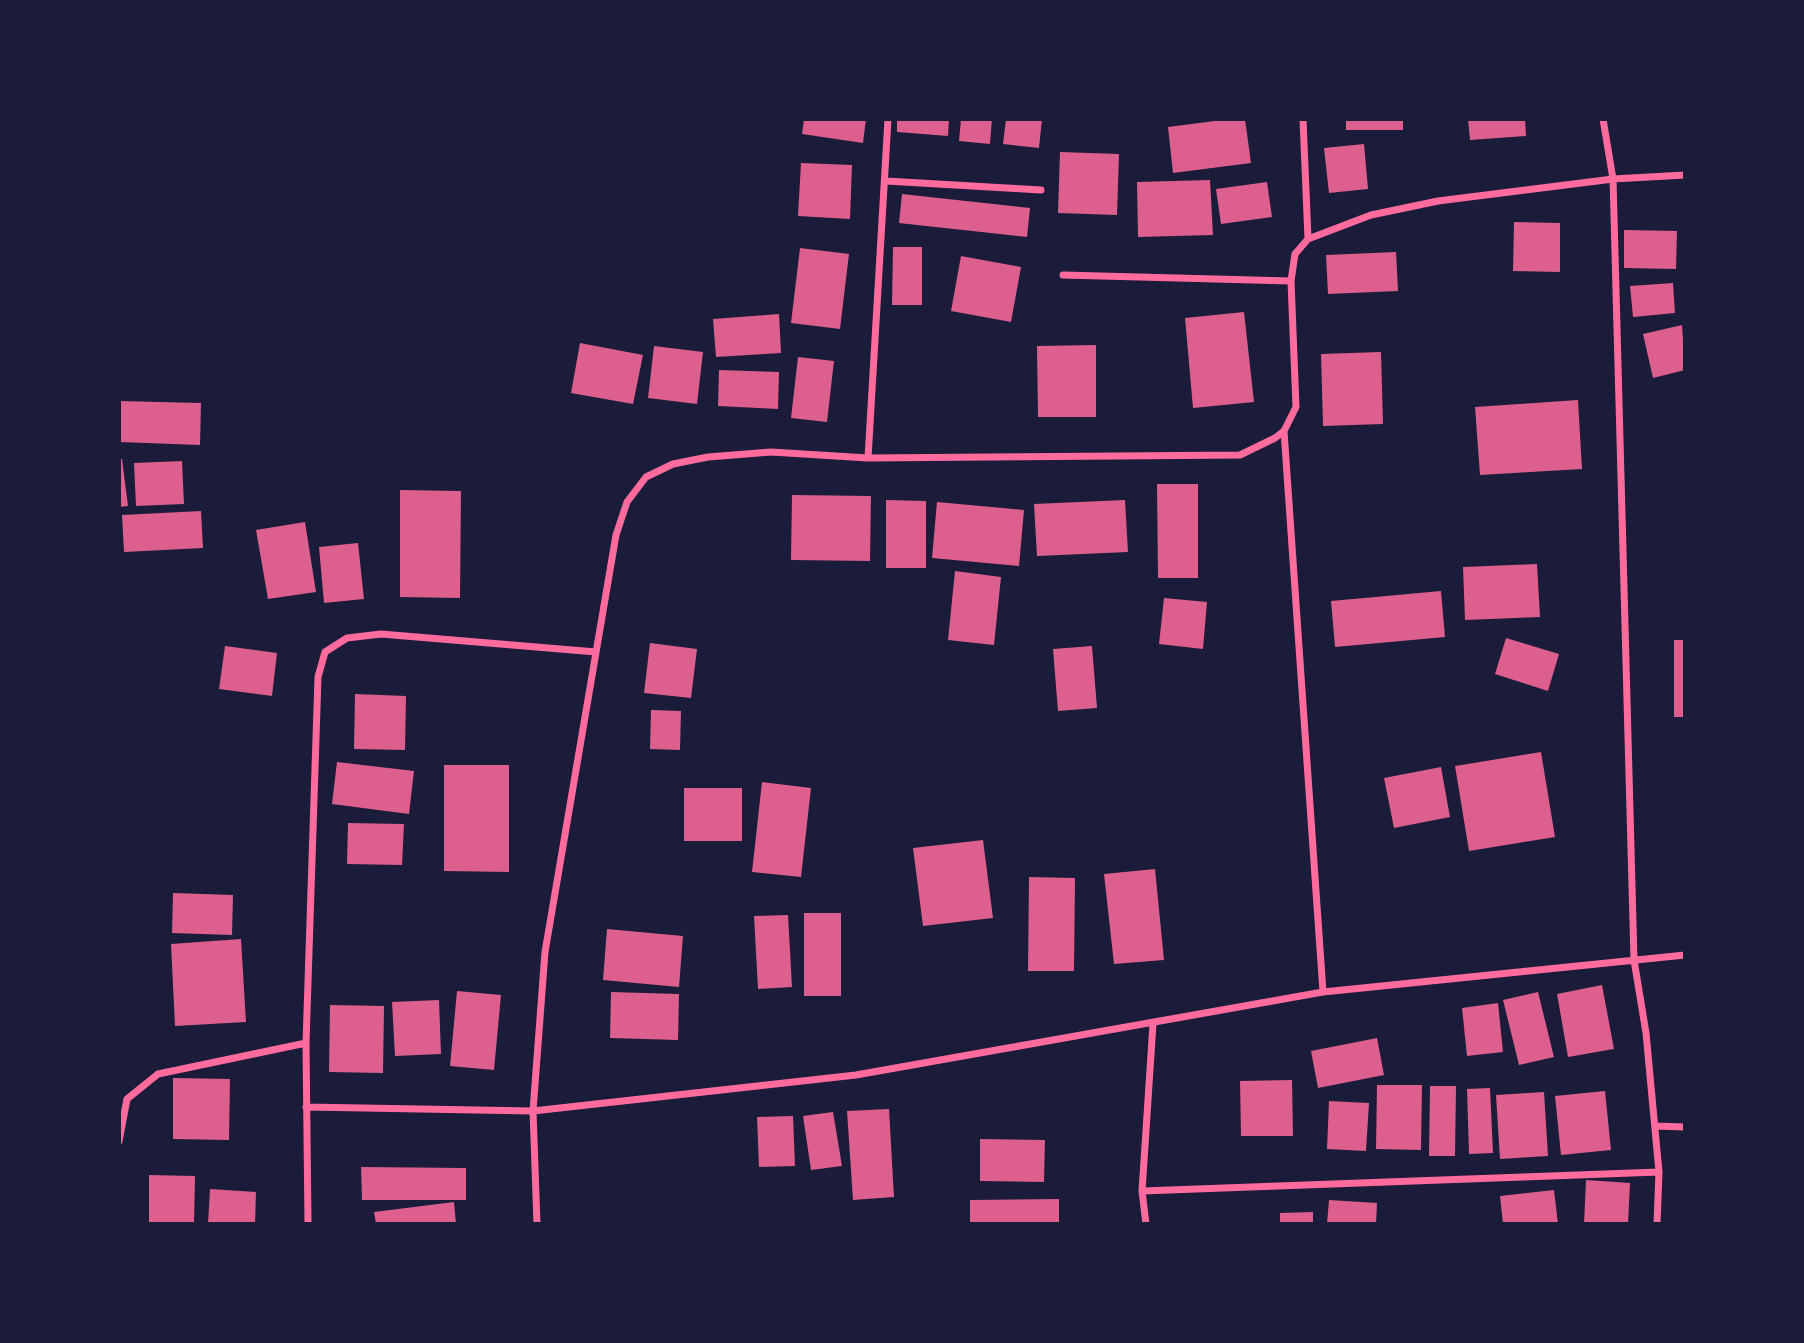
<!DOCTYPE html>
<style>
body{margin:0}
#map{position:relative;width:1804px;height:1343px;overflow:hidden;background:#1b1b3a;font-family:"Public Sans",sans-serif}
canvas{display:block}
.frame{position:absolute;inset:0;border:121px solid #1b1b3a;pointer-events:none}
</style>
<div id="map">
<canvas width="1804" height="1343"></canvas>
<div class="frame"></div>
</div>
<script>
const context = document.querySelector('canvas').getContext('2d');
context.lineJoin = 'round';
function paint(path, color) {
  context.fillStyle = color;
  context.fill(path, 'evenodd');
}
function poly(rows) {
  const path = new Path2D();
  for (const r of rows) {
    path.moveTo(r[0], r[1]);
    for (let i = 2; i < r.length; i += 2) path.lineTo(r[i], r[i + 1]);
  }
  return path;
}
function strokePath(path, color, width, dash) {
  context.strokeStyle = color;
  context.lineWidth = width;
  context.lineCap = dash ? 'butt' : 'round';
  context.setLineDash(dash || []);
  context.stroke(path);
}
paint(poly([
 [804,119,866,119,863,143,802,134],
 [897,119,949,119,948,136,897,132],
 [961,119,992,119,990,144,959,141],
 [1006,119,1042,119,1039,148,1003,144],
 [1230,119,1245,119,1251,163,1173,173,1168,127],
 [1346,119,1403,119,1403,130,1346,130],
 [1468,119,1525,119,1526,136,1470,140],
 [1364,144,1368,189,1329,193,1324,148],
 [1060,152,1119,154,1117,215,1058,213],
 [801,163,852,165,850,219,798,216],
 [1210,180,1213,235,1138,237,1137,182],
 [1267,182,1272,217,1221,224,1216,189],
 [902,194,1030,208,1027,237,899,223],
 [1514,222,1560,223,1560,272,1513,271],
 [1624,230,1677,231,1676,269,1624,268],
 [893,247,922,247,922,305,892,305],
 [800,248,849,254,840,329,791,323],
 [1396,252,1398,291,1328,294,1326,255],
 [961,256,1021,267,1011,322,951,311],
 [1673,283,1675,313,1633,317,1630,286],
 [1244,312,1254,402,1193,408,1185,318],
 [779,314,781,353,716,357,713,319],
 [1682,325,1685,370,1653,378,1643,334],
 [580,343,643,355,633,404,571,393],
 [1096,345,1096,417,1038,417,1037,346],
 [654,346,703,352,697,404,648,398],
 [1381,352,1383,424,1323,426,1321,354],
 [798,357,834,361,827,422,791,418],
 [719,370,779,372,778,409,718,406],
 [1578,400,1582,469,1480,475,1475,407],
 [119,401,201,403,200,445,119,442],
 [119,459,122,459,128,506,119,507],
 [182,461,184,504,136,506,134,463],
 [1157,484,1198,484,1198,578,1158,578],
 [400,490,461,491,460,598,400,597],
 [792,495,871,496,870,561,791,560],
 [886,500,926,501,926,568,886,568],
 [1125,500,1128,552,1037,556,1034,504],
 [937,502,1024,510,1019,566,932,558],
 [201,511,203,548,124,552,122,515],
 [305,522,316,592,268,599,256,530],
 [358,543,364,599,324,603,319,547],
 [1537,564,1540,617,1465,620,1463,567],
 [955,571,1001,577,994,645,948,640],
 [1441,591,1445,637,1335,647,1331,601],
 [1164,598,1207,602,1203,649,1159,644],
 [1506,638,1559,654,1548,691,1495,674],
 [1674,640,1685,640,1685,717,1674,717],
 [650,643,697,649,691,698,644,693],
 [225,646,277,653,272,696,219,689],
 [1092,646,1097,708,1058,711,1053,649],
 [355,694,406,696,405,750,354,749],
 [651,710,681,711,680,750,650,749],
 [1541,752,1555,837,1469,851,1455,766],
 [337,762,414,771,409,814,332,804],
 [444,765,509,765,509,872,444,871],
 [1441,767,1450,817,1394,828,1384,778],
 [762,782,811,788,801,877,752,872],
 [684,788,742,788,742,841,684,841],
 [348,823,404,824,402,865,347,864],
 [983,840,993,918,923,926,913,848],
 [1155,869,1164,960,1114,964,1104,874],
 [1029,877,1075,878,1074,971,1028,971],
 [173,893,233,895,232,935,172,933],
 [804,913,841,913,841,996,804,996],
 [788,915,792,987,758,989,754,916],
 [607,929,683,936,679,987,603,980],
 [241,939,246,1022,175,1026,171,944],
 [1602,985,1614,1049,1568,1057,1557,994],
 [457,991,501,995,494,1070,450,1066],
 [611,992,679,994,678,1040,610,1038],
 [1538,992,1554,1057,1519,1065,1503,1000],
 [439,1000,441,1054,395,1056,392,1002],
 [1498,1003,1503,1052,1467,1056,1462,1008],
 [330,1005,384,1006,383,1073,329,1072],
 [1377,1038,1384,1075,1318,1088,1311,1051],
 [173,1078,230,1079,229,1140,173,1139],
 [1292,1080,1293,1136,1241,1136,1240,1081],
 [1377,1085,1422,1085,1421,1150,1376,1149],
 [1430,1086,1456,1086,1455,1156,1429,1156],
 [1490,1088,1493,1153,1469,1154,1467,1089],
 [1605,1091,1611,1150,1561,1155,1555,1096],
 [1544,1092,1548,1156,1500,1159,1496,1095],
 [1329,1101,1369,1103,1366,1151,1327,1149],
 [889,1109,894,1197,853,1200,847,1111],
 [833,1112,842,1166,811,1170,803,1116],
 [793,1116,795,1166,759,1167,757,1117],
 [980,1139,1045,1140,1044,1182,980,1181],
 [361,1167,466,1168,466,1200,362,1200],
 [149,1175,195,1176,194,1224,149,1224],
 [1586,1180,1630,1183,1628,1224,1584,1224],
 [210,1189,256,1192,255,1224,208,1224],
 [1554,1190,1558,1224,1503,1224,1500,1196],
 [1059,1199,1059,1224,970,1224,970,1200],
 [1329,1200,1377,1203,1376,1224,1327,1224],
 [454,1202,456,1224,376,1224,374,1212],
 [1313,1212,1313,1224,1280,1224,1280,1213]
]), '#dd5f8e');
strokePath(poly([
 [1303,119,1308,239],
 [1603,119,1613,179,1634,960,1646,1033,1659,1172,1657,1224],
 [886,181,1041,190],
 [1063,275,1291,281],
 [868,458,888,119],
 [1323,992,1685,955],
 [306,1107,533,1111,856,1075,1323,992,1284,431],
 [1655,1126,1685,1127],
 [119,1141,127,1099,158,1074,306,1043],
 [1142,1191,1659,1172],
 [308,1224,306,1043,318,677,325,652,347,638,381,634,596,652],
 [537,1224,533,1111,545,952,616,535,627,502,646,477,673,464,708,457,771,452,868,458,1240,455,1275,438,1284,431,1296,407,1291,281,1295,254,1308,239,1371,215,1438,201,1613,179,1685,175],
 [1146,1224,1142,1191,1153,1024]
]), '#ff6b9d', 7);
</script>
